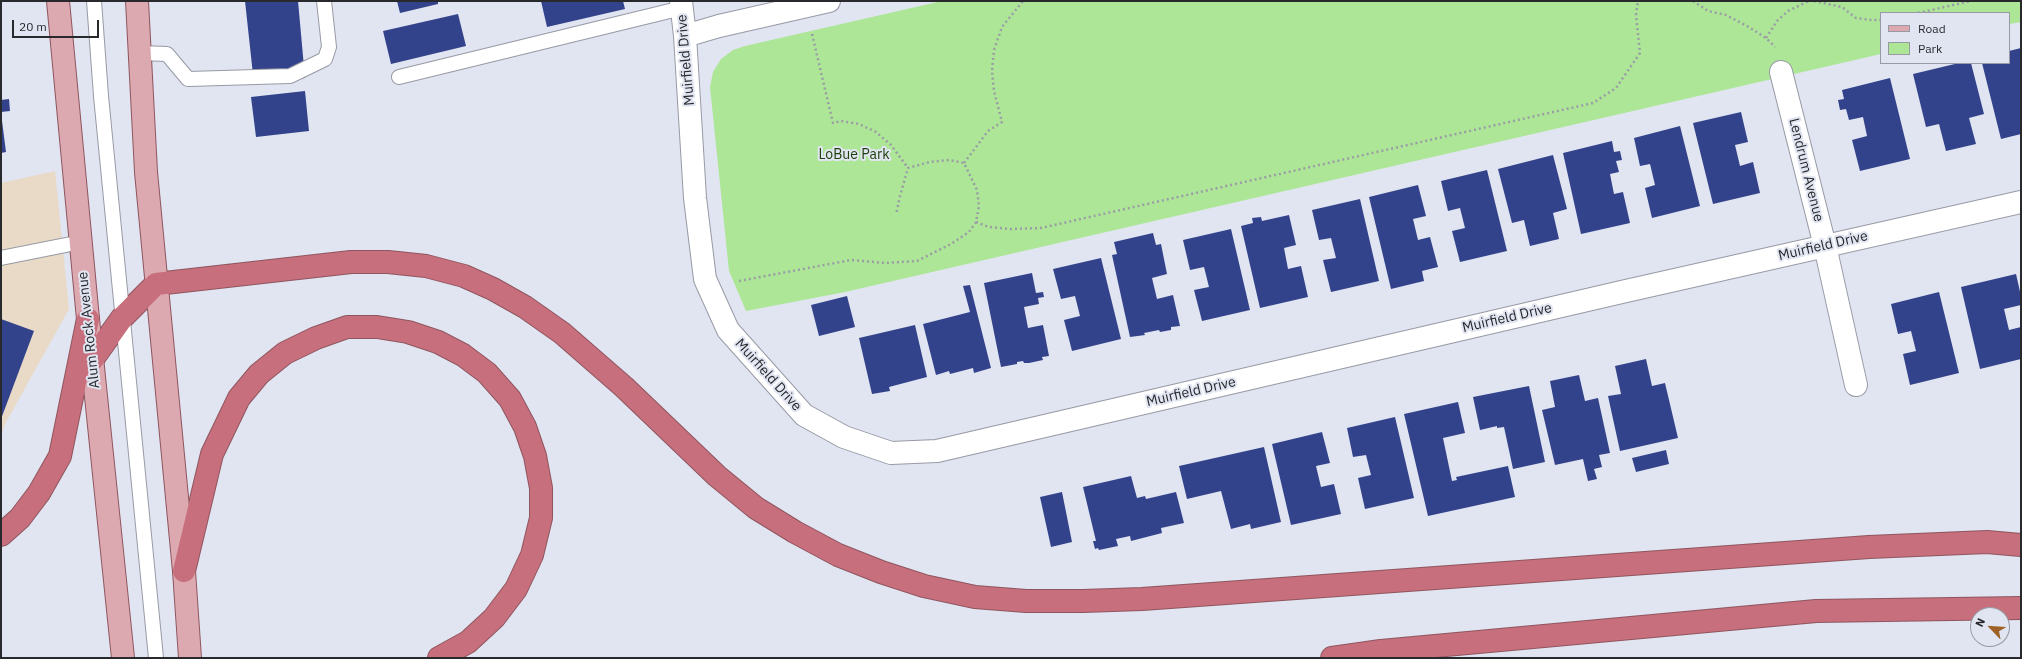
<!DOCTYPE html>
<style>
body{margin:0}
#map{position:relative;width:2022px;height:659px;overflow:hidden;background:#e1e5f1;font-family:"IBM Plex Sans",sans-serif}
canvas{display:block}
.frame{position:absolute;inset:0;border:2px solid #27292d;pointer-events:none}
.legend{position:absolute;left:1880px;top:12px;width:130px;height:52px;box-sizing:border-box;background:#e1e5f1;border:1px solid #979aa3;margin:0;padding:5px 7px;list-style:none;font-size:12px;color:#27292d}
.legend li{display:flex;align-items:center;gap:8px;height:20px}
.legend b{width:20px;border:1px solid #979aa3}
.north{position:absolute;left:1970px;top:607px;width:40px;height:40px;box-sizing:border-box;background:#e1e5f1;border:1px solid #979aa3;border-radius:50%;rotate:295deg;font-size:11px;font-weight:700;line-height:16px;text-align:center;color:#27292d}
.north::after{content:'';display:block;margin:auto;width:14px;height:18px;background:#9f6226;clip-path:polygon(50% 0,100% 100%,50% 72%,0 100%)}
.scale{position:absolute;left:12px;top:20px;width:87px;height:18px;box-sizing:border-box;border:2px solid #27292d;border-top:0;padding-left:5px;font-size:12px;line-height:14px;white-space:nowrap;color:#27292d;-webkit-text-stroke:3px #e1e5f1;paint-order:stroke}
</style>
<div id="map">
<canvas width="2022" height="659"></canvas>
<div class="frame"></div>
<ul class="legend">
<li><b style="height:5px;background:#dda9b0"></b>Road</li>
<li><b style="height:11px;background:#ade697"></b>Park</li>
</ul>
<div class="north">N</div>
<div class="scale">20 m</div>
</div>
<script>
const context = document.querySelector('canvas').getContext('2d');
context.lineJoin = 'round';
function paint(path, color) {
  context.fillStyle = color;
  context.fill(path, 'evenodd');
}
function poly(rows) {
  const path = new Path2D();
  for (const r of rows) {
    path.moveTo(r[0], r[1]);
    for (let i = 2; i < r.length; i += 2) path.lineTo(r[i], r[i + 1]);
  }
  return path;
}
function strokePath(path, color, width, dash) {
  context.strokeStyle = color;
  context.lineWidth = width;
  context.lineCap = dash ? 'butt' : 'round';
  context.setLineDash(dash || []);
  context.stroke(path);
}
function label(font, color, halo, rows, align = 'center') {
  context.font = font + ' "IBM Plex Sans",sans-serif';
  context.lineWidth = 4;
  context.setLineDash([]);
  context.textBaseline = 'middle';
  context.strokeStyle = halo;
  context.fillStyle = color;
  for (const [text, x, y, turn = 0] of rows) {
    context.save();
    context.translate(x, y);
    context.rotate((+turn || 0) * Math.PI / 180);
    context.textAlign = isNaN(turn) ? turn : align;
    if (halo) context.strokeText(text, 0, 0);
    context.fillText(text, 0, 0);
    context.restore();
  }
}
paint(poly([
 [55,171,69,309,5,424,1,435,1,183]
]), '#e9d9c7');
paint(poly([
 [942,1,2021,1,2021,22,2009,24,2009,13,1881,13,1881,54,845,292,746,311,729,271,710,87,713,72,721,59,733,50,745,46]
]), '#ade697');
paint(poly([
 [245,1,298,1,305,78,254,84],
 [397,1,438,1,438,4,400,13],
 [541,1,623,1,625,9,547,27],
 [458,14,466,46,391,64,383,31],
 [2021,48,2021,134,2001,139,1982,63,2009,63,2009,51],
 [1959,63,1971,63,1984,114,1969,118,1976,144,1946,151,1939,124,1926,127,1913,74],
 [1890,78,1910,159,1860,171,1852,140,1867,136,1863,117,1849,120,1846,109,1840,110,1838,100,1844,99,1842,90],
 [305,91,309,131,256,137,251,97],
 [9,99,10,111,1,112,1,100],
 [1741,112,1748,142,1735,145,1740,166,1753,162,1760,193,1713,204,1693,123],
 [1,113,6,152,1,153],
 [1680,126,1700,206,1652,218,1645,188,1655,185,1650,164,1640,166,1634,138],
 [1612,141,1614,152,1620,151,1622,160,1616,161,1619,172,1610,174,1614,194,1623,192,1630,223,1581,234,1563,153],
 [1553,155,1567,209,1553,213,1559,239,1530,246,1524,220,1512,223,1498,169],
 [1487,170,1507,251,1460,262,1452,231,1465,228,1460,208,1448,211,1441,181],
 [1418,185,1426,216,1413,219,1418,240,1430,237,1438,267,1422,271,1424,281,1391,289,1369,197],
 [1360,199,1379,281,1331,292,1323,260,1336,258,1331,238,1319,240,1312,210],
 [1289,215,1296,245,1284,248,1288,269,1301,266,1308,297,1260,308,1241,226,1253,223,1252,218,1261,217,1262,221],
 [1231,229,1250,310,1202,321,1194,290,1209,287,1204,267,1190,270,1183,240],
 [1153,233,1156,245,1161,244,1167,274,1152,278,1157,299,1173,295,1180,326,1171,327,1171,330,1160,332,1159,330,1144,333,1145,335,1130,337,1112,255,1117,254,1114,242],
 [1101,258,1121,339,1072,351,1064,320,1080,316,1075,296,1061,299,1053,269],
 [1032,273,1036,293,1043,292,1044,297,1038,298,1039,304,1024,307,1028,328,1043,325,1049,356,1042,357,1043,360,1029,363,1024,363,1023,361,1017,362,1017,364,1001,367,984,283],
 [2016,274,2021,296,2021,305,2004,309,2009,330,2021,327,2021,359,1980,369,1961,287],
 [970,285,991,368,974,373,973,368,950,374,949,371,936,375,923,324,970,312,963,286],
 [1939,292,1959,373,1910,385,1903,354,1916,351,1911,331,1898,334,1891,304],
 [847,296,855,327,819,336,811,305],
 [1,319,34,331,1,419],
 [915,325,927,377,889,387,890,391,872,394,859,338],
 [1646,359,1652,386,1665,383,1678,438,1620,451,1608,396,1621,394,1615,366],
 [1579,375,1585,401,1598,398,1610,453,1599,455,1602,467,1594,469,1597,479,1588,481,1583,459,1555,465,1542,410,1555,407,1550,381],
 [1529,386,1545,462,1513,469,1504,427,1497,428,1497,426,1480,430,1473,397],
 [1458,402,1465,433,1443,438,1452,481,1457,480,1456,477,1508,466,1515,497,1428,516,1404,414],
 [1395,417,1414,498,1365,509,1358,478,1371,475,1366,455,1353,457,1347,428],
 [1322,432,1330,463,1316,466,1321,487,1334,484,1341,514,1291,525,1272,444],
 [1264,447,1281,522,1251,529,1250,524,1231,529,1221,491,1187,499,1179,466],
 [1666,450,1669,464,1636,472,1632,458],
 [1131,476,1137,498,1145,496,1146,499,1176,492,1184,523,1161,528,1162,533,1131,541,1130,536,1116,539,1118,546,1099,550,1098,548,1095,549,1093,541,1096,541,1083,487],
 [1062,492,1072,542,1051,547,1040,497]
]), '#33438b');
const service = poly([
 [94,1,101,96,156,658],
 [140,53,167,54,188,79,290,76,325,59,329,47,324,1],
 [399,77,682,8],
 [1,258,81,242]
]);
const minor = poly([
 [681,1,685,36,695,198,705,279,728,330,804,415,844,437,891,453,937,451,1626,291,2021,202],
 [685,36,719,26,829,1],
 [1781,72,1825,246,1856,385]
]);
const primary = poly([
 [58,1,88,319,123,658],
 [137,1,146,172,184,571,190,658]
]);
const motorway = poly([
 [92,360,122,318,156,284,351,262,388,262,426,266,464,276,493,289,525,307,562,333,624,387,717,476,756,508,795,532,838,555,881,572,924,586,975,597,1026,601,1083,601,1142,599,1869,547,1987,542,2021,545],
 [1,535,20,518,39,493,60,456,88,319],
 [184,571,212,454,239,398,259,374,285,353,316,338,347,327,377,327,408,332,438,342,463,355,487,373,510,399,525,427,535,456,541,488,541,518,532,555,516,589,494,618,468,642,439,658],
 [1332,658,1381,651,1816,611,2021,608]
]);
strokePath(service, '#979aa5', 16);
strokePath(minor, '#979aa5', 24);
strokePath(primary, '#8f5660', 24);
strokePath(motorway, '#8f5660', 24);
strokePath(poly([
 [1693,1,1708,11,1726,15,1747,26,1766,38,1775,47],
 [1814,1,1842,7,1856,18,1871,20,1881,20],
 [1918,13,1971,1],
 [812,34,833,123,841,121,859,124,876,132,891,145,908,168],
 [1766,38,1777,21,1788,11,1809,1],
 [964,163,988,131,1002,122,994,91,992,71,994,50,1002,27,1023,1],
 [976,222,989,227,1010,229,1041,228,1593,103,1616,88,1640,53,1636,15,1638,1],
 [739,281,851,260,886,263,917,261,951,244,969,232,976,222,979,206,977,190,964,163,949,160,930,162,908,168,900,196,896,215]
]), '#9a9da6', 2.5, [2, 3]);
strokePath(service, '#fff', 14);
strokePath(minor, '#fff', 22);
strokePath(primary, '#dda9b0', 22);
strokePath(motorway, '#c76f7c', 22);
label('14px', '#27292d', '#e1e5f1', [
 ["Muirfield Drive",686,60,-95],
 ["Lendrum Avenue",1806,170,76],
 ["Muirfield Drive",1823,246,-13],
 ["Muirfield Drive",1507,318,-13],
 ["Alum Rock Avenue",89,330,-96],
 ["Muirfield Drive",768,375,48],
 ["Muirfield Drive",1191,392,-13]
]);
label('14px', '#1d400a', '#e1e5f1', [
 ["LoBue Park",854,155]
]);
</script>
